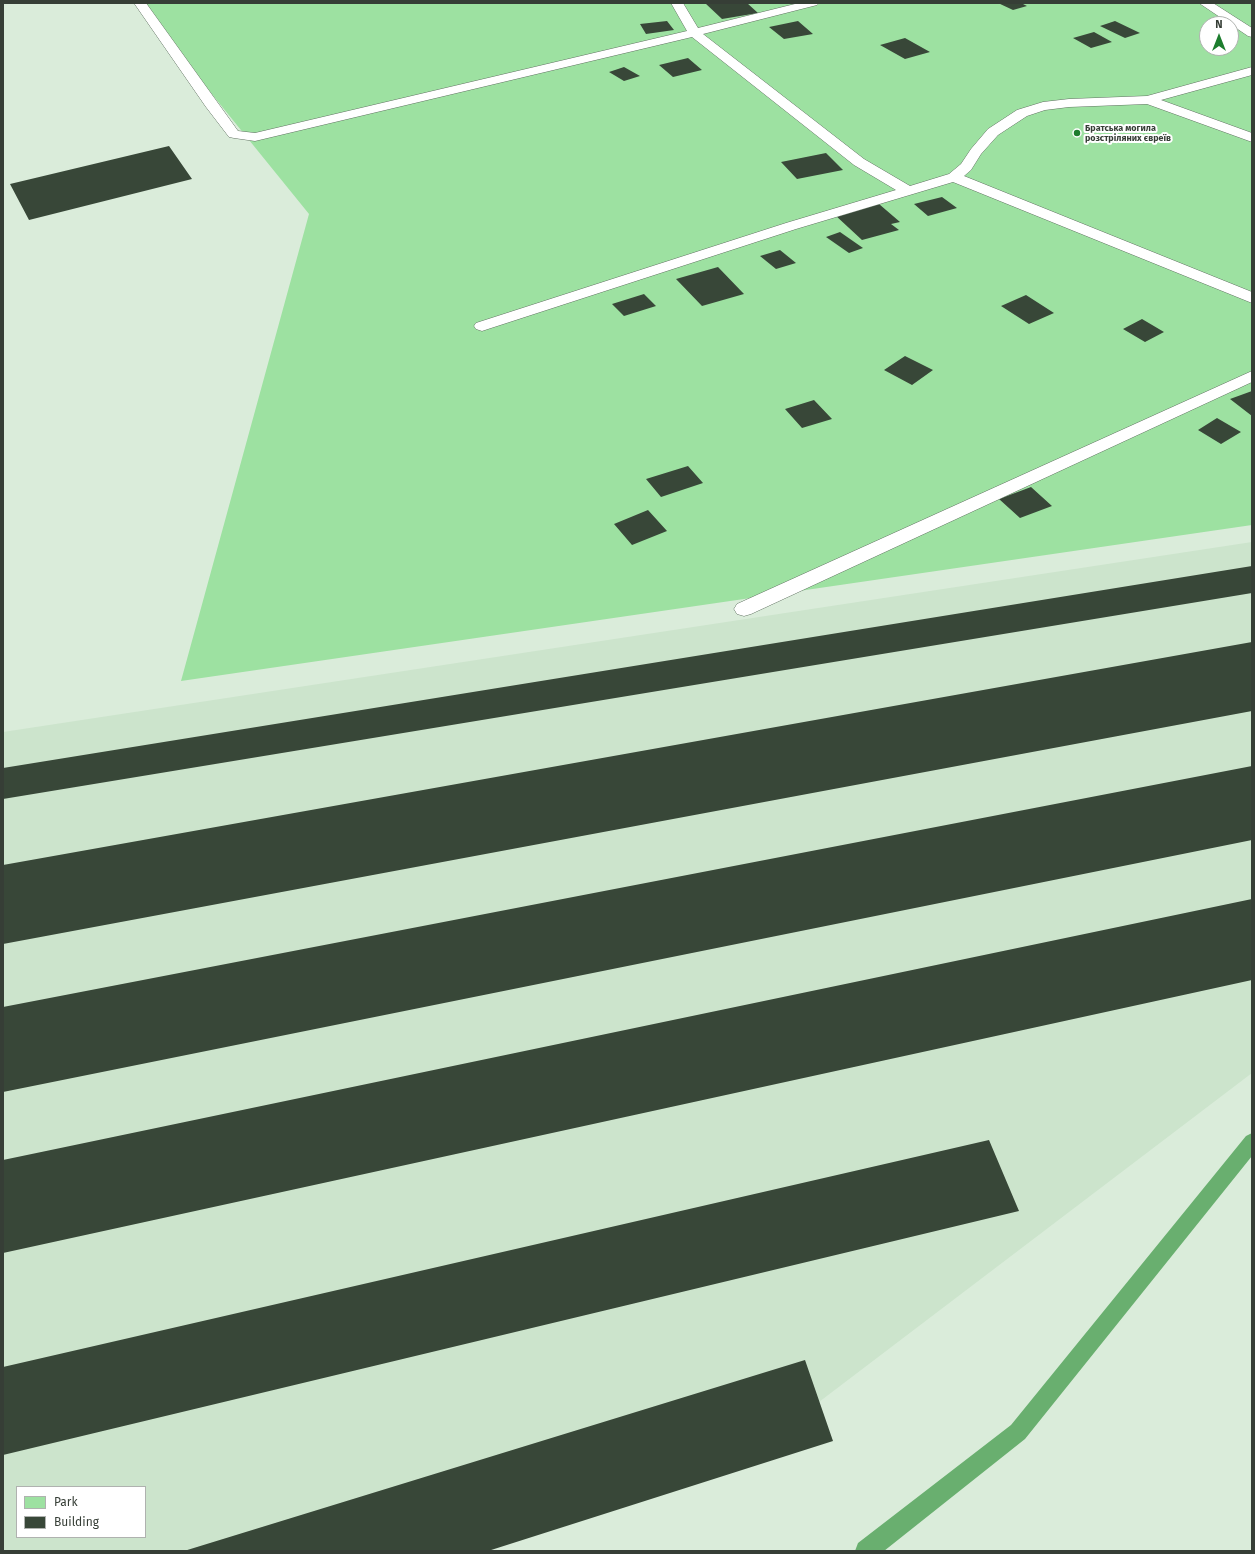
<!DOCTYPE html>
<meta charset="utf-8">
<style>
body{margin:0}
#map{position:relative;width:1255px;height:1554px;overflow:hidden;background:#daecda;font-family:"Fira Sans",sans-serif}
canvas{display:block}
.frame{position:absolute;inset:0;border:4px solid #363e36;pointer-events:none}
.legend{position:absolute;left:16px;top:1486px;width:130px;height:52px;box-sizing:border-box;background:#fff;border:1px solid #afb2af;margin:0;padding:5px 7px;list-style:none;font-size:12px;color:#363e36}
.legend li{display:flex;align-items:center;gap:8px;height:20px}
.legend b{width:20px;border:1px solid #afb2af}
.north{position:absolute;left:1199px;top:16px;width:40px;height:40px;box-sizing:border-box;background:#fff;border:1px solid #afb2af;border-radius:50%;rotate:0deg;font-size:11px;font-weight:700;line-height:16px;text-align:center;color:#363e36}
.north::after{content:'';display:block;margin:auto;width:14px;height:18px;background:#1d7d2e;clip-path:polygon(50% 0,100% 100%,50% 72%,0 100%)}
</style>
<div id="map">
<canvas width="1255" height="1554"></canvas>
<div class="frame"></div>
<ul class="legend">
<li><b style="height:11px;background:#9de1a1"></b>Park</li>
<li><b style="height:11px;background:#384738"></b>Building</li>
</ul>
<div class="north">N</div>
</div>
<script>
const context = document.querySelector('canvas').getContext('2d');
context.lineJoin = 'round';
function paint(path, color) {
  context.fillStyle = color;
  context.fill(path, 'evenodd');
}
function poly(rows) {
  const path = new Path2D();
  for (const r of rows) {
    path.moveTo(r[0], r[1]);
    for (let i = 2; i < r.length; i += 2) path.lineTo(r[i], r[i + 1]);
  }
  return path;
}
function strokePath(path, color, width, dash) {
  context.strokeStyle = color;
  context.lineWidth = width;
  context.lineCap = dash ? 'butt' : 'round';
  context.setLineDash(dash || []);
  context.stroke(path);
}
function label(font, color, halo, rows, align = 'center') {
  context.font = font + ' "Fira Sans",sans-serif';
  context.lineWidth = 4;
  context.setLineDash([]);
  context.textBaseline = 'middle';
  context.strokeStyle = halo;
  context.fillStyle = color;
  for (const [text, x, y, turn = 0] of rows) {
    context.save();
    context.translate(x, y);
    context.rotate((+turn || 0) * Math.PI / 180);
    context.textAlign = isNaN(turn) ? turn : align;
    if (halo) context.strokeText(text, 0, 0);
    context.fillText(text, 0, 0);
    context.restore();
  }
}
paint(poly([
 [1252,542,1252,1073,790,1424,413,1551,3,1551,3,732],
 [17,1487,145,1487,145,1537,17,1537]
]), '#cce4cc');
paint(poly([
 [138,3,1252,3,1252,525,181,681,309,214],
 [1207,24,1231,24,1231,48,1207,48]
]), '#9de1a1');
paint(poly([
 [1252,1133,1252,1156,1025,1439,884,1551,855,1551,858,1543,1011,1425,1246,1136,1252,1133]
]), '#69af6f');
paint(poly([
 [705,3,747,3,758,13,722,19],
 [998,3,1021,3,1027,6,1013,10],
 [667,21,674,30,646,34,640,24],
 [798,21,813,34,784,39,769,27],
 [1115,21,1140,33,1125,38,1100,26],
 [1094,32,1112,42,1091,48,1073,38],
 [905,38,930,52,905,59,880,45],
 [688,58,702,70,673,77,659,65],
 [624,67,640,76,624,81,609,72],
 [169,146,192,179,29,220,10,184],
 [826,153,843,170,797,179,781,162],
 [942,197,957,208,928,216,914,204],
 [879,204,900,222,891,224,899,230,862,240,835,215],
 [840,232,863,248,849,253,826,237],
 [780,250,796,263,776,269,760,256],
 [718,267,744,294,702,306,676,279],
 [644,294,656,306,624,316,612,304],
 [1026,295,1054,313,1029,324,1001,306],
 [1142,319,1164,332,1145,342,1123,329],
 [905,356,933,370,912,385,884,370],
 [1252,391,1252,416,1230,399],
 [814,400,832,419,802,428,785,409],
 [1217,418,1241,432,1221,444,1198,430],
 [688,466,703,483,661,497,646,479],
 [1031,487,1052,506,1020,518,999,499],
 [648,510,667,531,632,545,614,524],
 [1252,566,1252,593,3,799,3,768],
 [1252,642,1252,711,3,944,3,865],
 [1252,766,1252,840,3,1092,3,1007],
 [1252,899,1252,980,3,1253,3,1160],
 [989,1140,1019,1211,3,1455,3,1367],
 [805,1360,833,1441,488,1551,184,1551]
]), '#384738');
const lane = poly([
 [134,3,146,3,238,131,255,133,687,31,671,3,683,3,698,28,799,3,819,3,817,5,703,34,864,159,910,186,949,174,961,164,971,149,988,129,1017,110,1043,102,1069,99,1147,96,1252,67,1252,75,1161,100,1252,133,1252,142,1147,104,1069,107,1045,110,1027,116,998,135,981,154,971,170,964,176,1252,292,1252,303,953,182,796,229,488,329,482,331,476,329,474,326,476,323,786,223,896,190,854,165,692,37,255,141,234,138,229,137,206,107,134,3],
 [1199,3,1213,3,1252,28,1252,37,1248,36,1199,3],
 [1252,371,1252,382,751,614,744,616,737,614,734,609,737,604,1252,371]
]);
strokePath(lane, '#627363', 1);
paint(lane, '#fff');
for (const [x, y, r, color] of [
 [1077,133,4,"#1d7d2e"]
]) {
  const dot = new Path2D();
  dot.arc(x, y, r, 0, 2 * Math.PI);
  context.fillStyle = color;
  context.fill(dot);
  strokePath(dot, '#fff', 1.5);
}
label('bold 9px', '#363e36', '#fff', [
 ["Братська могила",1085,128],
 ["розстріляних євреїв",1085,138]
], 'left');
</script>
